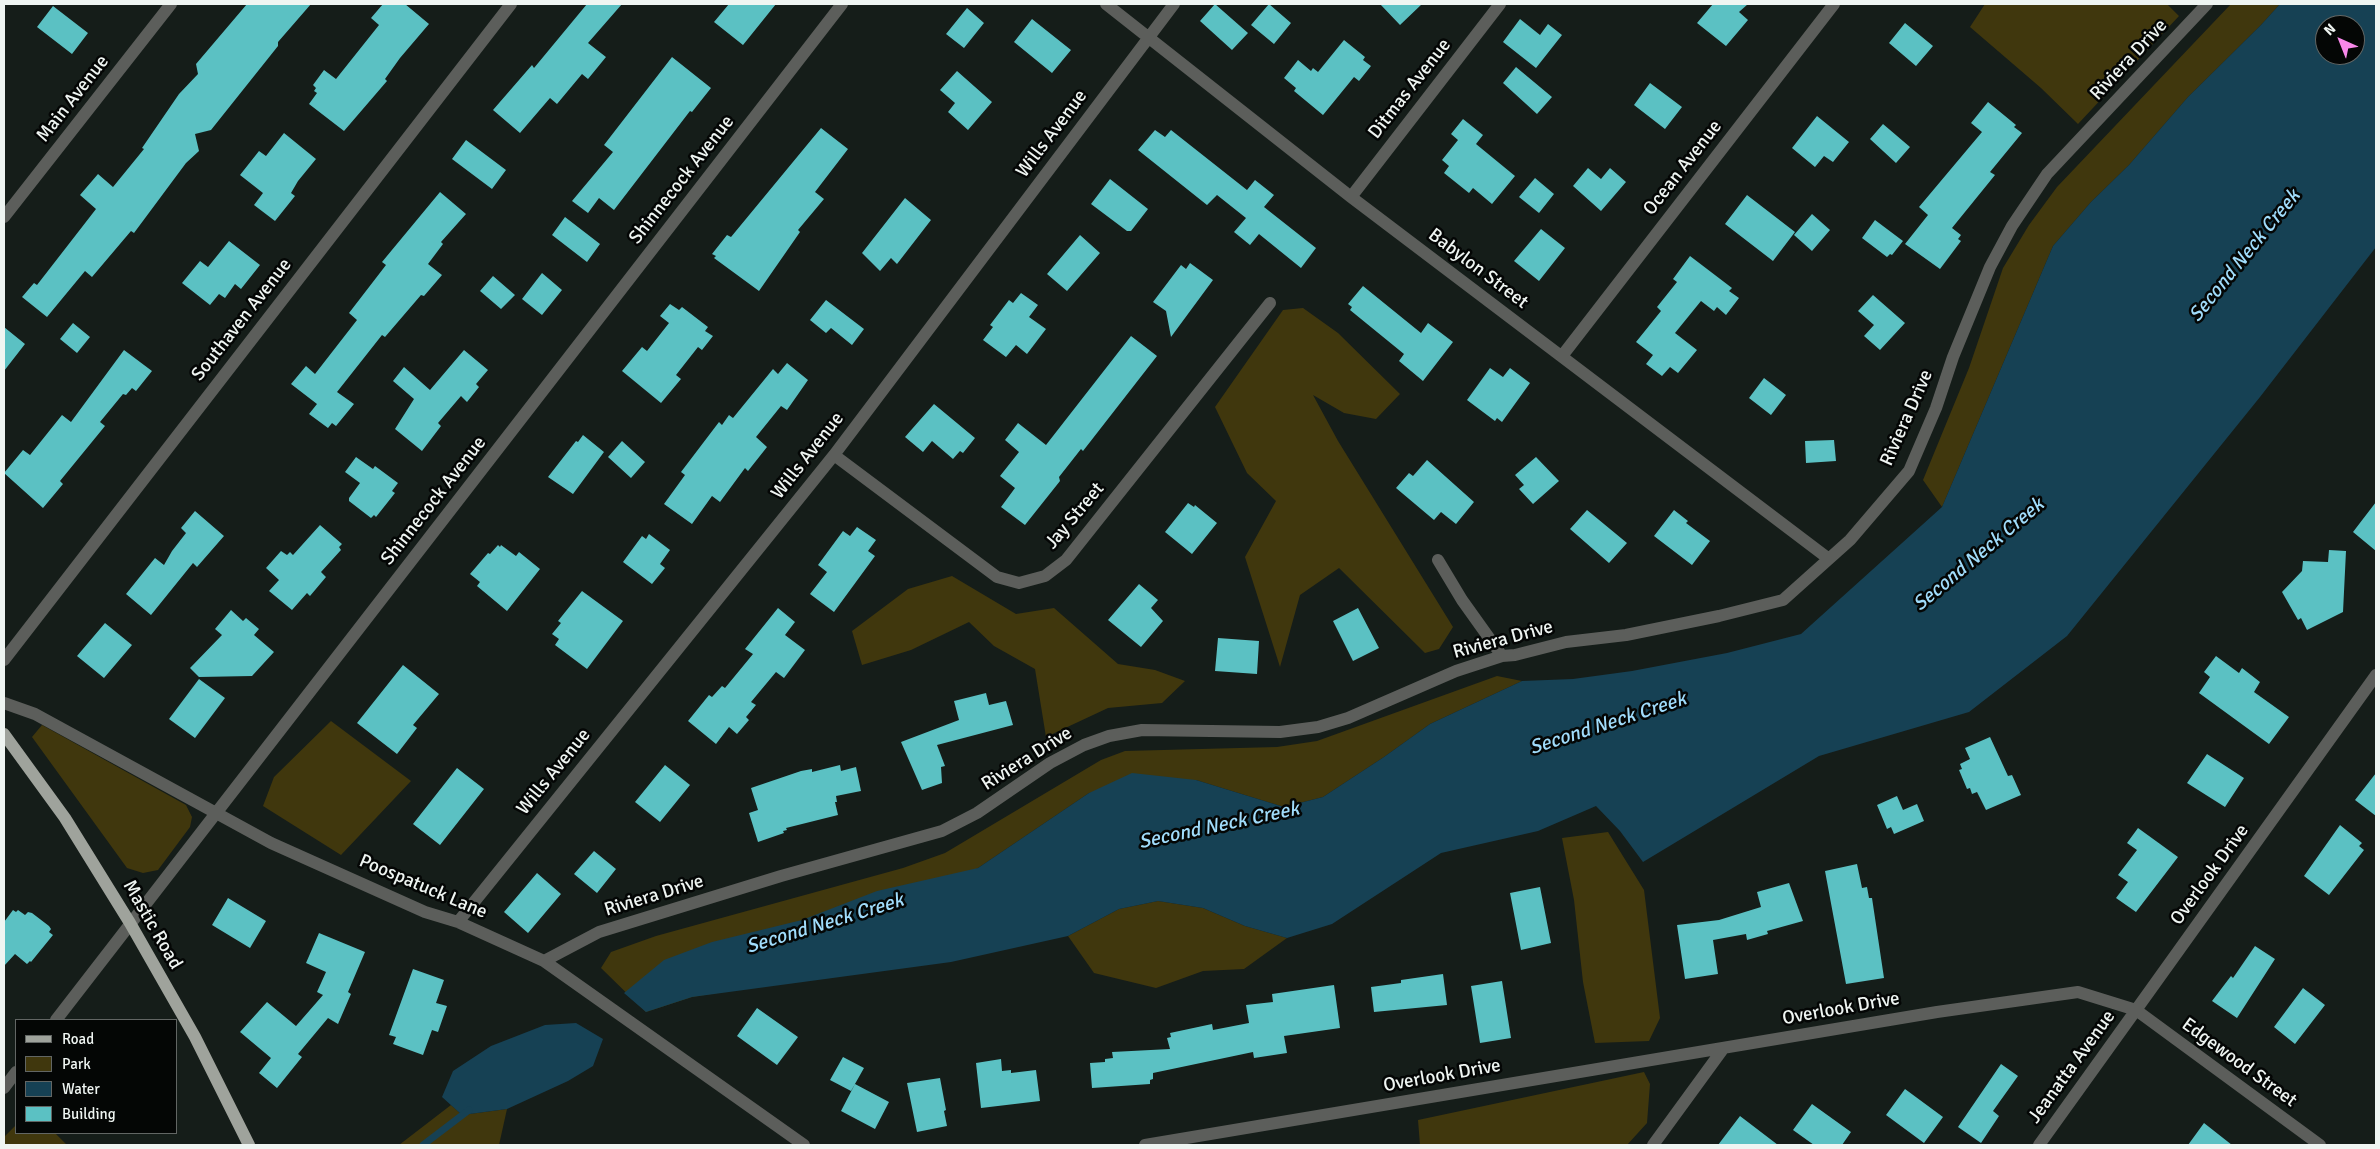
<!DOCTYPE html>
<style>
body{margin:0}
#map{position:relative;width:2380px;height:1149px;overflow:hidden;background:#151d19;font-family:Signika,sans-serif}
canvas{display:block}
.frame{position:absolute;inset:0;border:5px solid #eff5f2;pointer-events:none}
.legend{position:absolute;left:15px;top:1019px;width:162px;height:115px;box-sizing:border-box;background:#040605;border:1px solid #626664;margin:0;padding:6px 9px;list-style:none;font-size:15px;color:#eff5f2}
.legend li{display:flex;align-items:center;gap:10px;height:25px}
.legend b{width:25px;border:1px solid #626664}
.north{position:absolute;left:2315px;top:15px;width:50px;height:50px;box-sizing:border-box;background:#040605;border:1px solid #626664;border-radius:50%;rotate:316deg;font-size:14px;font-weight:700;line-height:20px;text-align:center;color:#eff5f2}
.north::after{content:'';display:block;margin:auto;width:18px;height:22px;background:#f888ea;clip-path:polygon(50% 0,100% 100%,50% 72%,0 100%)}
</style>
<div id="map">
<canvas width="2380" height="1149"></canvas>
<div class="frame"></div>
<ul class="legend">
<li><b style="height:6px;background:#9fa39c"></b>Road</li>
<li><b style="height:14px;background:#40370d"></b>Park</li>
<li><b style="height:14px;background:#164154"></b>Water</li>
<li><b style="height:14px;background:#5bc1c3"></b>Building</li>
</ul>
<div class="north">N</div>
</div>
<script>
const context = document.querySelector('canvas').getContext('2d');
context.lineJoin = 'round';
function paint(path, color) {
  context.fillStyle = color;
  context.fill(path, 'evenodd');
}
function poly(rows) {
  const path = new Path2D();
  for (const r of rows) {
    path.moveTo(r[0], r[1]);
    for (let i = 2; i < r.length; i += 2) path.lineTo(r[i], r[i + 1]);
  }
  return path;
}
function strokePath(path, color, width, dash) {
  context.strokeStyle = color;
  context.lineWidth = width;
  context.lineCap = dash ? 'butt' : 'round';
  context.setLineDash(dash || []);
  context.stroke(path);
}
function label(font, color, halo, rows, align = 'center') {
  context.font = font + ' Signika,sans-serif';
  context.lineWidth = 5;
  context.setLineDash([]);
  context.textBaseline = 'middle';
  context.strokeStyle = halo;
  context.fillStyle = color;
  for (const [text, x, y, turn = 0] of rows) {
    context.save();
    context.translate(x, y);
    context.rotate((+turn || 0) * Math.PI / 180);
    context.textAlign = isNaN(turn) ? turn : align;
    if (halo) context.strokeText(text, 0, 0);
    context.fillText(text, 0, 0);
    context.restore();
  }
}
paint(poly([
 [1985,4,2167,4,2179,16,2078,124,2041,88,1970,27],
 [2231,4,2280,4,2261,25,2188,97,2129,165,2091,202,2053,246,1942,507,1923,480,1969,368,2003,268,2029,225,2057,187],
 [1303,308,1338,333,1400,394,1376,419,1344,413,1313,395,1338,441,1453,627,1439,649,1425,653,1339,568,1300,595,1280,667,1245,557,1276,501,1247,473,1215,407,1283,310],
 [952,576,1016,614,1054,608,1118,664,1155,670,1185,681,1162,703,1108,708,1046,737,1035,669,994,646,969,622,911,650,862,665,852,631,908,589],
 [1497,676,1522,681,1430,724,1384,757,1323,797,1284,807,1196,780,1089,793,978,868,782,983,692,997,646,1012,601,968,611,952,656,936,903,868,945,853,1101,760,1125,751,1277,747,1317,741],
 [331,721,411,781,341,855,263,806,274,777],
 [42,725,186,805,192,817,190,827,158,870,143,873,127,868,32,737],
 [1608,832,1644,890,1660,1018,1649,1041,1595,1043,1583,982,1574,900,1562,838],
 [1158,901,1203,908,1245,926,1287,938,1244,969,1203,971,1156,988,1094,973,1068,936,1119,909],
 [1644,1072,1650,1084,1647,1123,1627,1145,1420,1145,1418,1120],
 [451,1105,462,1115,507,1109,499,1145,399,1145],
 [16,1125,16,1133,55,1133,67,1145,4,1145,4,1137]
]), '#40370d');
paint(poly([
 [2280,4,2376,4,2376,247,2260,397,2067,636,1969,712,1819,756,1643,862,1620,831,1596,806,1538,831,1441,853,1332,924,1287,938,1245,926,1203,908,1158,901,1119,909,1068,936,951,962,692,997,646,1012,624,993,664,960,712,942,802,920,877,891,978,868,1089,793,1132,773,1196,780,1284,807,1323,797,1384,757,1430,724,1522,681,1573,679,1632,671,1727,653,1801,634,1942,507,2053,246,2091,202,2129,165,2188,97,2261,25],
 [2325,25,2355,25,2355,55,2325,55],
 [576,1023,603,1039,593,1066,568,1081,507,1109,462,1115,442,1097,453,1071,491,1046,545,1025]
]), '#164154');
strokePath(poly([
 [423,1145,469,1110]
]), '#164154', 7);
paint(poly([
 [247,4,311,4,278,42,278,46,211,130,195,134,199,151,186,163,134,233,131,231,92,277,85,271,47,317,22,297,34,283,37,285,96,209,80,195,98,174,113,187,144,149,142,148,179,94,198,74,196,64],
 [383,4,405,4,429,24,400,58,385,79,387,81,344,131,309,104,317,93,314,91,316,88,313,85,324,70,336,79,379,25,371,18],
 [587,4,622,4,588,43,606,57,588,79,582,74,557,104,550,98,520,133,493,110,532,65,534,68],
 [729,4,776,4,743,45,714,22],
 [1215,4,1248,33,1232,50,1200,21],
 [1269,4,1291,23,1274,44,1251,25],
 [1380,4,1422,4,1400,25],
 [1713,4,1748,4,1739,12,1748,20,1726,46,1697,23],
 [53,6,88,33,72,54,37,27],
 [967,8,984,23,964,48,946,34],
 [1032,19,1071,50,1052,73,1014,42],
 [1520,19,1540,35,1548,24,1562,35,1536,68,1503,42],
 [1905,23,1933,46,1916,66,1889,43],
 [1344,40,1365,57,1363,60,1371,66,1359,81,1354,77,1323,115,1294,91,1296,88,1284,78,1298,60,1311,71,1313,68,1318,72],
 [672,57,711,88,692,112,690,111,614,210,599,198,588,213,572,201,613,152,604,145],
 [1516,67,1552,97,1537,114,1503,83],
 [957,71,992,102,968,130,948,112,955,103,940,90],
 [1650,83,1682,107,1665,129,1634,105],
 [1988,102,2016,125,2014,127,2022,133,1990,172,1995,175,1952,228,1961,235,1958,239,1961,241,1940,269,1905,244,1928,215,1919,207,1982,132,1971,123],
 [1817,116,1849,142,1833,162,1824,156,1815,167,1792,148],
 [1463,119,1483,135,1476,144,1515,176,1492,204,1473,188,1469,193,1444,173,1449,166,1442,160,1458,140,1451,134],
 [1883,124,1910,147,1896,163,1870,139],
 [821,128,848,149,815,192,824,199,798,230,800,232,759,291,714,258,716,256,712,254,727,235,731,237],
 [1155,130,1165,137,1171,130,1247,190,1255,180,1274,195,1264,207,1316,248,1301,268,1259,234,1250,245,1234,232,1246,218,1217,195,1207,205,1138,150],
 [284,133,316,159,298,181,291,193,295,196,275,221,254,205,263,193,240,175,259,151,266,156],
 [466,140,506,170,492,189,452,159],
 [1588,168,1601,179,1610,168,1626,182,1601,211,1573,186],
 [1535,178,1554,194,1539,213,1519,197],
 [1110,179,1148,209,1131,231,1127,231,1091,204],
 [440,192,466,214,441,242,443,244,428,264,442,275,424,296,421,295,385,337,382,335,337,392,354,404,336,426,332,423,328,428,309,414,317,404,291,384,306,366,315,374,357,320,349,313,386,265,382,262],
 [1747,195,1795,232,1773,261,1725,224],
 [905,198,931,220,897,264,891,258,880,271,862,253],
 [1812,214,1830,230,1812,251,1794,235],
 [565,217,600,244,587,262,552,235],
 [1875,220,1903,241,1892,255,1890,254,1887,257,1862,238],
 [1541,229,1565,248,1539,281,1514,261],
 [1080,235,1100,253,1067,291,1047,274],
 [229,241,260,265,241,289,235,284,225,298,219,294,210,305,182,283,200,261,208,267],
 [1690,256,1732,288,1729,291,1739,298,1726,315,1717,307,1714,311,1701,301,1675,333,1697,350,1678,373,1670,367,1662,376,1646,364,1653,355,1636,342,1661,311,1657,307,1677,282,1673,279],
 [1190,263,1213,280,1171,337,1166,311,1153,302,1181,265,1186,269],
 [542,273,562,290,542,315,522,299],
 [493,276,515,295,501,309,480,291],
 [1363,286,1421,333,1428,323,1453,342,1423,381,1399,361,1404,354,1350,310,1352,307,1348,304],
 [1021,293,1038,305,1029,317,1046,329,1027,354,1016,345,1006,357,983,340,993,327,990,325,1009,300,1013,303],
 [1873,295,1905,323,1880,350,1864,336,1874,325,1858,311],
 [826,300,864,329,852,345,831,328,826,333,810,320],
 [670,304,679,310,682,307,708,327,705,331,713,336,702,350,698,347,676,375,681,379,661,403,622,371,642,347,647,351,669,323,660,316],
 [73,323,90,337,77,353,60,339],
 [4,327,25,344,4,371],
 [1131,336,1157,356,1083,451,1081,449,1059,477,1060,481,1025,525,1001,507,1015,488,1000,476,1019,452,1005,440,1018,423,1046,445],
 [124,350,152,371,136,391,132,388,126,395,123,394,100,422,105,426,60,481,63,484,43,508,4,473,23,450,30,455,62,415,71,422],
 [464,350,488,370,476,384,479,387,467,402,461,396,438,423,441,426,422,451,395,429,414,399,393,381,404,367,430,390],
 [787,363,808,380,787,410,781,406,756,437,767,447,748,471,745,468,720,502,712,496,692,524,664,504,685,475,681,472,719,422,722,425,729,415,733,418,773,369,778,374],
 [1490,368,1503,377,1510,368,1530,383,1502,422,1497,418,1495,421,1467,400],
 [1764,378,1786,395,1771,415,1749,398],
 [934,404,975,438,963,453,960,451,953,459,932,441,923,452,905,437],
 [583,435,604,452,573,494,548,477,576,441,578,442],
 [1834,440,1836,461,1806,463,1805,441],
 [622,441,645,462,631,478,608,457],
 [356,457,373,469,375,466,398,483,392,491,395,493,376,517,374,515,371,518,349,501,349,498,360,483,345,472],
 [1536,457,1559,481,1533,504,1519,489,1524,485,1515,475],
 [1427,460,1474,502,1456,524,1441,512,1434,520,1396,488,1409,473,1413,476],
 [2376,502,2376,551,2353,532],
 [1188,503,1194,507,1195,505,1217,523,1192,554,1165,532],
 [1587,510,1627,543,1609,563,1570,529],
 [1674,510,1688,521,1686,523,1710,541,1692,565,1654,536],
 [195,511,224,536,197,567,193,563,151,615,126,594,155,558,164,565,172,551,186,533,181,528],
 [320,525,342,544,339,547,341,550,321,572,326,577,310,596,307,593,292,610,269,591,279,580,266,568,281,551,287,555,290,552,293,555],
 [857,527,876,540,868,551,875,556,834,612,810,594,827,572,818,565,843,531,850,536],
 [649,534,670,550,660,564,665,568,652,584,623,562,642,536,646,539],
 [498,545,500,547,501,545,516,556,519,552,540,569,507,611,477,586,480,582,470,574,488,553,490,554],
 [2329,550,2346,551,2343,612,2307,630,2301,618,2298,620,2282,592,2302,571,2303,561,2328,562],
 [1139,584,1158,600,1151,608,1163,621,1141,647,1108,620],
 [582,591,623,621,587,669,555,645,559,639,552,634,561,623,558,621],
 [778,608,795,622,785,635,805,650,784,678,776,672,751,702,756,705,746,717,749,720,737,734,729,727,716,744,688,721,709,695,712,697,722,686,725,688,753,654,745,649],
 [1358,608,1379,648,1353,661,1333,621],
 [231,610,243,621,246,618,259,629,254,635,274,652,252,676,199,677,190,668,222,635,215,629],
 [105,623,132,645,104,678,77,656],
 [1218,638,1259,641,1257,674,1215,671],
 [2216,656,2239,673,2242,668,2260,682,2254,692,2289,717,2269,744,2199,693,2210,677,2204,672],
 [403,665,439,694,413,725,417,728,397,754,357,723],
 [199,679,225,698,195,738,169,719],
 [986,693,989,705,1006,701,1013,725,937,745,945,766,941,767,942,783,922,790,901,742,959,720,954,701],
 [1990,737,2008,776,2012,775,2021,795,1986,810,1977,792,1972,794,1970,788,1967,789,1959,770,1962,769,1960,764,1970,759,1965,748],
 [2207,754,2244,778,2225,807,2187,783],
 [665,765,690,785,660,822,635,802],
 [840,765,841,771,856,767,861,791,836,796,837,802,835,802,838,815,786,828,787,830,783,831,784,833,758,842,749,813,758,810,751,788,801,771,812,769,812,772],
 [457,768,484,789,440,845,413,824],
 [2376,773,2376,816,2355,800],
 [1897,796,1903,810,1917,804,1924,821,1894,834,1891,827,1887,829,1877,805],
 [2340,825,2362,843,2359,846,2364,850,2329,895,2304,876],
 [2138,828,2178,857,2136,912,2116,898,2128,882,2118,875,2137,850,2127,843],
 [594,851,616,869,597,893,574,874],
 [1857,864,1862,888,1867,887,1869,898,1872,898,1884,978,1846,984,1825,871],
 [537,873,561,894,528,933,504,912],
 [1789,883,1803,921,1767,931,1768,934,1747,940,1746,934,1713,940,1718,974,1685,979,1677,925,1719,920,1761,907,1757,892],
 [1540,887,1551,943,1521,950,1510,893],
 [228,898,266,921,250,948,212,925],
 [13,910,16,912,18,910,25,915,28,912,32,913,49,926,51,929,49,932,53,935,31,962,30,961,27,964,15,954,4,966,4,922],
 [319,933,365,952,348,992,351,994,338,1024,328,1018,298,1054,302,1057,277,1088,259,1073,271,1058,240,1032,267,1002,296,1026,323,995,317,992,326,972,306,963],
 [2255,946,2275,959,2237,1018,2212,1001,2231,976,2233,978],
 [413,969,444,980,436,1003,447,1006,438,1032,432,1030,423,1055,393,1044,396,1037,389,1035],
 [1443,974,1447,1005,1374,1012,1371,987,1401,983,1401,980],
 [1502,981,1511,1038,1480,1043,1471,986],
 [1334,985,1340,1028,1284,1036,1287,1053,1254,1058,1253,1052,1153,1073,1153,1079,1150,1080,1150,1084,1092,1088,1090,1063,1105,1062,1105,1059,1113,1058,1112,1052,1170,1049,1167,1038,1171,1037,1170,1033,1212,1024,1213,1030,1249,1023,1246,1005,1273,1002,1272,994],
 [2303,988,2325,1005,2295,1044,2274,1027],
 [757,1008,798,1037,777,1065,737,1036],
 [843,1057,864,1068,851,1091,830,1080],
 [1001,1059,1002,1071,1011,1070,1011,1073,1036,1070,1040,1101,981,1108,976,1063],
 [2001,1064,2018,1076,1993,1111,1999,1116,1981,1143,1958,1127],
 [940,1078,946,1110,944,1111,947,1126,917,1132,907,1083],
 [855,1084,889,1102,875,1129,841,1111],
 [1905,1089,1943,1117,1924,1143,1886,1115],
 [1812,1104,1851,1132,1842,1145,1814,1145,1793,1130],
 [1740,1116,1778,1145,1718,1145],
 [2204,1123,2232,1145,2188,1145]
]), '#5bc1c3');
strokePath(poly([
 [1106,4,1351,197,1829,559],
 [1351,197,1500,4],
 [4,217,171,4],
 [1562,356,1834,4],
 [834,455,997,577,1019,583,1045,576,1066,560,1270,303],
 [1438,560,1462,600,1502,656],
 [4,660,511,4],
 [4,703,35,714,271,843,425,912,458,922,544,961,804,1145],
 [458,922,834,455,1174,4],
 [544,961,599,932,781,876,942,831,977,813,1050,763,1084,745,1109,736,1142,730,1280,732,1318,727,1348,718,1456,671,1502,656,1515,655,1566,642,1626,635,1719,616,1783,600,1850,540,1909,471,1936,408,1953,357,1990,267,2012,226,2047,174,2207,4],
 [56,1020,842,4],
 [4,1088,16,1072],
 [1145,1145,1937,1012,2078,992,2136,1010,2376,675],
 [1653,1145,1723,1049],
 [2039,1145,2136,1010,2320,1145]
]), '#5c5e5b', 12);
strokePath(poly([
 [4,734,65,818,130,923,195,1037,249,1145]
]), '#9fa39c', 12);
label('19px', '#eff5f2', '#040605', [
 ["Riviera Drive",2129,60,-47],
 ["Ditmas Avenue",1410,89,-52],
 ["Main Avenue",73,99,-52],
 ["Wills Avenue",1052,134,-53],
 ["Ocean Avenue",1683,168,-52],
 ["Shinnecock Avenue",682,180,-52],
 ["Babylon Street",1478,269,37],
 ["Southaven Avenue",242,320,-52],
 ["Riviera Drive",1907,418,-66],
 ["Wills Avenue",808,456,-52],
 ["Shinnecock Avenue",434,501,-52],
 ["Jay Street",1075,516,-50],
 ["Riviera Drive",1503,640,-15],
 ["Riviera Drive",1027,759,-32],
 ["Wills Avenue",554,772,-51],
 ["Overlook Drive",2210,875,-54],
 ["Poospatuck Lane",423,887,23],
 ["Riviera Drive",654,896,-17],
 ["Mastic Road",152,925,60],
 ["Overlook Drive",1841,1009,-10],
 ["Edgewood Street",2239,1063,36],
 ["Jeanatta Avenue",2072,1067,-54],
 ["Overlook Drive",1442,1076,-10]
]);
label('italic 20px', '#a0dcfb', '#040605', [
 ["Second Neck Creek",2245,256,-51],
 ["Second Neck Creek",1979,555,-40],
 ["Second Neck Creek",1608,724,-18],
 ["Second Neck Creek",1219,826,-12],
 ["Second Neck Creek",825,924,-17]
]);
</script>
